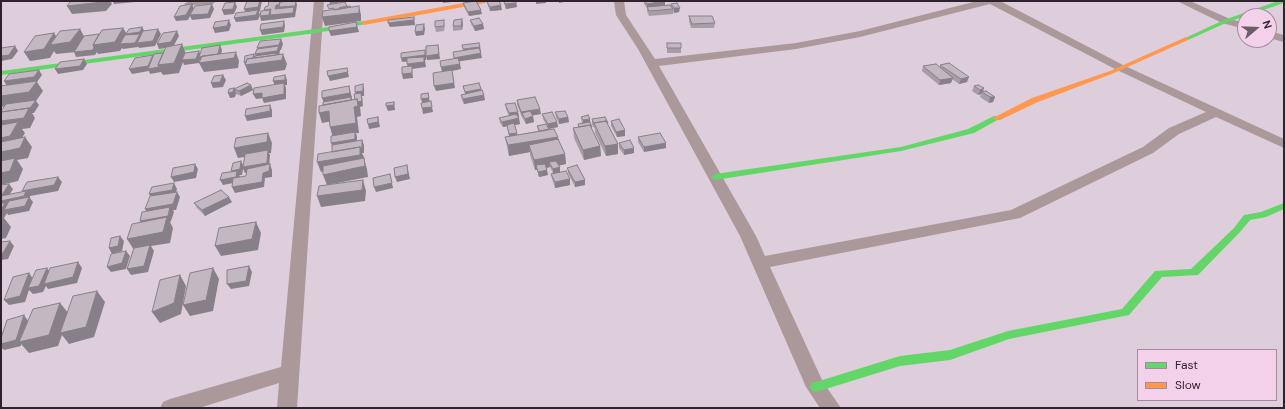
<!DOCTYPE html>
<style>
body{margin:0}
#map{position:relative;width:1285px;height:409px;overflow:hidden;background:#decdda;font-family:"DM Sans",sans-serif}
canvas{display:block}
.frame{position:absolute;inset:0;border:2px solid #2f222c;pointer-events:none}
.legend{position:absolute;left:1137px;top:349px;width:140px;height:52px;box-sizing:border-box;background:#f3d1eb;border:1px solid #a58b9f;margin:0;padding:5px 7px;list-style:none;font-size:12px;color:#2f222c}
.legend li{display:flex;align-items:center;gap:8px;height:20px}
.legend b{width:20px;border:1px solid #a58b9f}
.north{position:absolute;left:1237px;top:8px;width:40px;height:40px;box-sizing:border-box;background:#f3d1eb;border:1px solid #a58b9f;border-radius:50%;rotate:71deg;font-size:11px;font-weight:700;line-height:16px;text-align:center;color:#2f222c}
.north::after{content:'';display:block;margin:auto;width:14px;height:18px;background:#6c5e69;clip-path:polygon(50% 0,100% 100%,50% 72%,0 100%)}
</style>
<div id="map">
<canvas width="1285" height="409"></canvas>
<div class="frame"></div>
<ul class="legend">
<li><b style="height:5px;background:#63d668"></b>Fast</li>
<li><b style="height:5px;background:#ff974d"></b>Slow</li>
</ul>
<div class="north">N</div>
</div>
<script>
const context = document.querySelector('canvas').getContext('2d');
context.lineJoin = 'round';
function poly(rows) {
  const path = new Path2D();
  for (const r of rows) {
    path.moveTo(r[0], r[1]);
    for (let i = 2; i < r.length; i += 2) path.lineTo(r[i], r[i + 1]);
  }
  return path;
}
function paint(path, color) {
  context.fillStyle = color;
  context.fill(path, 'evenodd');
}
function strokePath(path, color, width, dash) {
  context.strokeStyle = color;
  context.lineWidth = width;
  context.lineCap = dash ? 'butt' : 'round';
  context.setLineDash(dash || []);
  context.stroke(path);
}
paint(poly([
 [189,1,217,1,212,4,186,6,184,4,189,1],
 [314,1,324,1,297,408,277,408,279,383,199,408,160,408,163,402,170,399,281,367,314,1],
 [614,1,624,1,626,15,655,59,796,43,860,31,977,1,1000,1,1125,66,1284,139,1284,148,1216,117,1179,134,1153,153,1020,218,770,267,823,382,841,408,820,408,806,387,740,236,638,49,616,15,614,1],
 [990,4,1117,70,1206,112,1169,128,1143,147,1011,210,765,256,756,236,659,66,796,49,860,37,990,4],
 [1177,1,1190,1,1230,19,1245,23,1245,29,1222,23,1177,1],
 [1269,31,1284,35,1284,42,1269,38,1269,31]
]), '#ab989a');
paint(poly([
 [1278,1,1284,1,1284,3,1228,22,1188,40,1183,39,1224,20,1278,1],
 [364,21,367,23,366,24,316,33,1,75,1,71,316,29,364,21],
 [994,116,1000,116,1001,118,974,133,901,151,715,180,711,177,715,174,901,147,968,129,994,116],
 [1284,203,1284,209,1266,217,1250,220,1240,232,1198,275,1162,277,1129,315,1009,339,950,360,900,366,816,392,812,391,810,387,812,383,816,382,900,356,950,350,1008,331,1122,309,1155,271,1191,269,1234,228,1244,215,1261,212,1284,203]
]), '#63d668');
paint(poly([
 [475,1,488,1,485,3,364,25,361,23,364,21,475,1],
 [1186,37,1188,38,1188,40,1114,73,1038,102,1000,120,994,120,993,118,1032,98,1110,71,1186,37]
]), '#ff974d');
paint(poly([
 [503,1,516,1,517,7,506,9],
 [644,1,665,1,665,5,671,6,671,4,679,12,674,13,673,11,673,14,649,16,647,11,647,8,644,4],
 [487,2,502,10,490,11,488,6],
 [463,3,482,14,469,16,464,7],
 [689,16,715,23,714,28,691,28,689,21],
 [470,20,483,24,484,29,475,31,471,24],
 [463,24,462,30,453,31,453,26],
 [445,25,444,31,436,32,435,27],
 [667,43,681,48,681,53,667,53],
 [940,65,967,82,959,84,952,79,951,83,939,85,922,71,923,66,940,67],
 [251,85,253,90,241,96,236,94,236,93,235,97,230,98,234,89],
 [463,86,481,90,485,100,464,104,462,100,461,95,465,94],
 [974,86,983,91,995,97,993,102,989,103,980,97,981,94,978,95,972,91],
 [517,100,541,114,532,115,534,122,526,124,523,119,522,117,517,105],
 [505,104,518,112,519,117,518,117,520,124,515,125,517,135,538,131,537,126,546,124,543,119,542,114,557,122,558,127,549,129,558,137,558,139,565,154,566,164,558,165,560,167,560,172,570,179,570,185,555,188,552,179,551,174,553,173,550,167,546,168,548,175,539,177,537,170,535,170,530,155,530,152,509,156,507,147,505,137,509,136,507,126,503,127,500,123,499,118,509,116,506,109],
 [555,112,568,117,569,122,559,124,556,117],
 [581,117,590,124,592,127,592,130,600,146,601,156,584,160,574,138,573,128,578,127,578,124,582,124],
 [592,119,608,125,618,144,618,154,606,156,595,133,595,129,592,125],
 [611,121,625,130,625,136,617,137,611,126],
 [638,137,666,148,644,152,638,142],
 [619,143,634,153,624,155,619,148],
 [567,168,585,185,575,187,568,173],
 [232,202,205,216,197,208,194,203]
]), '#a89da7');
paint(poly([
 [100,1,136,1,135,2,114,4,113,2,111,2,112,4,106,11,72,14,67,6],
 [260,1,262,1,260,11,259,12,260,15,258,20,236,22,234,18,246,13,244,9],
 [280,1,283,1,281,7,296,1,297,5,295,17,271,20,271,19,270,20,261,21,260,16,266,14,264,10,275,9,276,5],
 [329,1,349,1,330,4],
 [443,1,451,1,451,2,443,3],
 [536,1,546,1,546,3,536,4],
 [559,1,564,1,564,2,559,3],
 [665,1,665,6,647,7,647,4],
 [235,2,237,7,234,14,224,15,222,10],
 [516,3,517,7,506,9,505,4],
 [192,4,194,9,212,4,214,9,210,18,192,20,190,16,188,20,176,21,174,17],
 [501,5,502,10,490,11,490,7],
 [347,6,348,10,352,11,359,6,361,15,361,21,325,26,322,17,339,8],
 [674,8,680,8,679,12,674,13],
 [481,10,482,14,469,16,468,12],
 [414,17,415,25,390,27,388,23],
 [462,19,463,24,462,30,461,26],
 [229,20,231,25,229,31,215,33,213,28],
 [284,21,285,26,284,32,262,35,260,30],
 [356,22,359,32,331,36,329,31],
 [424,24,425,29,424,35,416,36,415,32],
 [483,24,484,29,475,31,474,26],
 [142,27,145,32,158,29,161,34,155,46,139,48,138,46,138,47,123,49,122,48,120,51,98,54,97,52,95,55,76,57,74,52,93,45,123,28,127,34],
 [80,29,85,38,76,52,56,54,54,51,50,58,30,61,24,52,54,33,60,42],
 [177,31,179,36,173,47,159,49,157,44],
 [281,39,283,44,281,50,280,50,280,51,279,56,283,54,287,64,285,70,249,75,244,62,254,54,256,59,257,58,255,54,259,52,257,48],
 [182,44,186,54,199,51,201,56,220,45,222,50,220,59,201,62,200,60,199,63,184,65,183,62,179,73,163,75,161,72,150,74,149,71,132,74,129,69,153,55,158,65],
 [438,45,440,59,427,60,426,56],
 [15,46,18,51,12,59,1,61,1,56],
 [480,47,481,51,464,54,463,49],
 [425,50,426,55,426,60,425,60,426,67,412,69,413,78,403,79,402,74,408,69,407,64,424,60,402,62,401,58],
 [236,52,239,61,238,68,204,72,199,63],
 [481,53,482,58,455,62,454,58],
 [84,59,87,64,83,70,58,74,55,69],
 [460,64,461,69,452,71,455,88,436,91,434,86,442,72,441,67],
 [347,68,349,77,330,81,328,76],
 [39,70,42,75,37,82,43,91,36,101,39,105,34,113,32,113,35,118,30,128,22,129,25,133,17,146,1,149,1,121,4,118,34,102,1,107,1,96,7,86,4,81],
 [223,75,226,80,223,87,213,88,211,83],
 [285,75,287,80,287,85,285,85,286,88,286,99,264,103,262,98,275,86,273,81],
 [969,77,967,82,959,84,961,79],
 [953,78,951,83,939,85,940,80],
 [363,84,364,89,364,96,362,96,363,106,360,107,361,116,357,117,359,133,356,133,357,137,357,144,333,148,331,143,333,138,330,127,354,107,356,97,355,92],
 [251,85,253,90,241,96,239,91],
 [349,86,353,102,333,121,322,123,319,113,324,103,322,98],
 [234,88,236,93,235,97,230,98,228,93],
 [984,88,983,92,982,92,981,94,978,95,980,90],
 [481,89,482,94,466,97,465,92],
 [262,93,264,98,256,99,253,94],
 [428,93,430,103,423,104,421,99],
 [484,95,485,100,464,104,463,99],
 [990,97,995,97,993,102,989,103],
 [394,102,395,110,388,111,386,106],
 [270,105,272,110,272,117,247,121,245,116],
 [432,107,433,112,423,114,422,108],
 [540,109,541,114,524,117,522,113,522,117,521,112],
 [518,112,519,117,510,119,509,113],
 [533,116,534,122,526,124,525,119],
 [378,117,380,127,369,129,368,124],
 [568,117,569,122,559,124,559,119],
 [519,118,520,124,503,127,502,122],
 [590,119,590,124,583,125,583,120],
 [557,122,558,127,548,129,548,124],
 [625,130,625,136,617,137,616,132],
 [268,133,272,143,271,153,269,153,270,155,269,168,245,173,243,169,242,175,239,175,240,176,238,182,223,185,220,180,233,176,231,171,241,161,244,167,268,153,238,158,234,148],
 [517,133,518,138,510,139,509,134],
 [25,137,32,147,28,158,17,160,23,169,18,181,1,185,1,152],
 [558,137,559,147,529,145,530,152,509,156,508,145],
 [362,140,364,145,364,153,362,153,364,157,363,165,321,172,317,162],
 [666,143,666,148,644,152,644,147],
 [618,144,618,154,606,156,605,146],
 [600,146,601,156,584,160,583,150],
 [634,148,634,153,624,155,624,150],
 [565,154,566,164,552,167,549,162,550,167,538,170,536,165,537,170,535,170,534,160],
 [364,158,367,169,368,177,327,185,323,175],
 [195,164,198,169,196,178,174,182,171,177],
 [270,164,272,170,272,177,265,178,264,187,235,193,232,187,263,173],
 [407,165,410,179,397,182,395,177],
 [560,167,560,173,553,174,553,169],
 [547,170,548,175,539,177,538,172],
 [390,174,393,188,376,192,374,187],
 [58,177,62,182,58,191,30,196,30,198,33,202,29,211,8,215,7,213,4,218,11,227,6,238,1,239,1,195,9,184,13,189,7,199,25,195,22,191],
 [570,179,570,185,555,188,555,182],
 [363,180,366,191,365,201,321,207,317,196],
 [585,180,585,185,575,187,575,182],
 [174,183,177,189,175,195,152,199,149,194],
 [177,192,180,197,176,210,173,210,174,212,171,221,170,222,173,228,170,243,151,246,154,251,148,272,131,275,127,269,134,250,127,239,143,227,140,221,148,214,145,209],
 [229,197,232,202,205,216,202,210],
 [256,222,261,233,258,250,221,256,215,246],
 [120,236,124,241,122,251,112,254,109,248],
 [10,241,14,246,8,259,1,260,1,254],
 [126,251,130,256,126,269,111,272,107,267],
 [78,262,82,268,77,283,48,289,46,286,43,292,33,294,29,290,25,302,9,305,4,300,29,273,33,279,47,268,51,273],
 [249,266,252,272,249,286,231,289,227,284],
 [213,268,219,279,213,311,190,316,183,305],
 [180,275,186,286,181,314,160,323,152,312],
 [97,291,105,302,94,337,69,344,62,335,58,346,29,353,21,344,21,346,4,350,1,347,1,344,24,315,28,321,60,303,69,314]
]), '#888088');
const building = poly([
 [71,1,103,1,102,2,67,6,71,1],
 [247,1,260,1,258,7,244,9,247,1],
 [269,1,280,1,279,5,276,5,275,9,294,7,293,13,270,15,271,9,264,10,265,7,268,6,269,1],
 [292,1,296,1,295,6,279,7,280,2,292,1],
 [476,1,481,10,468,12,463,3,476,1],
 [491,1,499,1,501,5,490,7,487,2,491,1],
 [504,1,516,1,516,3,505,4,504,1],
 [645,1,665,1,647,4,645,1],
 [235,2,233,9,222,10,225,3,235,2],
 [345,2,347,6,339,8,350,6,351,7,334,10,334,8,329,9,327,5,345,2],
 [677,3,680,8,674,8,671,4,677,3],
 [192,4,186,15,174,17,180,6,192,4],
 [212,4,208,14,190,15,195,6,212,4],
 [670,5,673,9,649,11,647,7,670,5],
 [359,6,359,13,322,17,323,11,359,6],
 [258,10,256,15,234,18,236,13,258,10],
 [270,10,269,15,260,16,261,11,270,10],
 [689,16,712,16,715,23,692,24,689,16],
 [414,17,414,20,388,23,388,20,414,17],
 [479,18,483,24,474,26,470,20,479,18],
 [462,19,461,26,453,26,454,20,462,19],
 [229,20,227,26,213,28,215,22,229,20],
 [444,20,444,26,435,27,435,21,444,20],
 [284,21,283,27,260,30,261,24,284,21],
 [356,22,357,27,329,31,329,27,356,22],
 [424,24,423,31,415,32,416,25,424,24],
 [142,27,140,32,126,34,129,29,142,27],
 [123,28,115,42,93,45,102,30,123,28],
 [80,29,70,42,50,45,60,31,80,29],
 [158,29,153,41,137,43,143,31,158,29],
 [177,31,171,42,157,44,163,33,177,31],
 [54,33,44,49,24,52,35,36,54,33],
 [99,34,93,45,94,47,93,50,74,52,84,36,99,34],
 [140,34,135,43,120,44,125,35,140,34],
 [281,39,279,45,257,48,260,41,281,39],
 [479,43,480,47,463,49,462,45,479,43],
 [667,43,681,43,681,48,667,48,667,43],
 [182,44,174,63,158,65,166,47,182,44],
 [220,45,218,54,199,57,202,48,220,45],
 [438,45,439,54,426,56,426,46,438,45],
 [15,46,9,55,1,56,1,48,15,46],
 [279,46,277,51,255,54,257,49,279,46],
 [479,48,481,53,454,58,453,52,479,48],
 [425,50,425,55,401,58,401,53,425,50],
 [199,51,196,59,182,60,185,53,199,51],
 [236,52,234,58,199,63,202,56,236,52],
 [163,53,158,65,159,67,148,69,154,54,163,53],
 [276,53,276,55,255,58,255,56,276,53],
 [254,54,253,58,247,59,246,62,244,62,245,56,254,54],
 [283,54,282,60,245,65,247,59,283,54],
 [153,55,148,66,129,69,135,58,153,55],
 [424,57,424,62,407,64,407,58,424,57],
 [458,58,460,64,441,67,440,61,458,58],
 [84,59,80,66,55,69,60,62,84,59],
 [949,63,969,77,961,79,940,65,949,63],
 [936,64,953,78,940,80,923,66,936,64],
 [412,66,412,73,402,74,402,67,412,66],
 [347,68,348,72,328,76,327,71,347,68],
 [39,70,34,77,4,81,9,74,39,70],
 [452,70,454,83,434,86,433,73,452,70],
 [223,75,220,82,211,83,214,76,223,75],
 [285,75,285,80,273,81,274,77,285,75],
 [37,81,29,92,1,96,1,86,37,81],
 [247,83,251,85,239,91,234,89,247,83],
 [284,83,284,94,262,98,262,93,253,94,254,88,284,83],
 [479,83,481,89,465,92,463,86,479,83],
 [363,84,363,91,355,92,355,86,363,84],
 [978,85,984,88,980,90,974,86,978,85],
 [349,86,350,93,322,98,322,91,349,86],
 [234,88,233,92,228,93,229,89,234,88],
 [482,90,484,95,463,99,461,95,482,90],
 [986,91,995,97,990,97,982,92,986,91],
 [361,93,362,101,358,102,357,99,355,100,354,94,361,93],
 [428,93,429,98,421,99,421,94,428,93],
 [351,97,351,100,323,105,323,102,351,97],
 [535,97,540,109,521,112,517,100,535,97],
 [357,99,358,106,354,107,356,123,330,127,329,111,319,113,319,106,357,99],
 [36,100,30,108,1,112,1,111,6,104,36,100],
 [431,101,432,107,422,108,421,103,431,101],
 [394,102,394,105,386,106,386,103,394,102],
 [515,103,518,112,509,113,505,104,515,103],
 [270,105,270,111,245,116,246,109,270,105],
 [29,108,24,118,1,121,1,112,29,108],
 [530,111,533,116,525,119,522,113,530,111],
 [565,111,568,117,559,119,555,112,565,111],
 [552,112,557,122,548,124,542,114,552,112],
 [516,114,519,118,502,122,499,118,516,114],
 [588,115,590,119,583,120,581,117,588,115],
 [378,117,378,122,368,124,367,119,378,117],
 [605,117,608,123,607,123,606,121,594,123,594,124,592,119,605,117],
 [619,119,625,130,616,132,611,121,619,119],
 [606,121,618,144,605,146,594,123,606,121],
 [18,122,10,136,1,138,1,125,18,122],
 [590,122,592,127,591,127,590,125,579,127,578,124,590,122],
 [514,123,517,133,509,134,507,125,514,123],
 [546,124,549,129,540,131,537,126,546,124],
 [590,125,600,146,583,150,573,128,590,125],
 [554,129,558,137,508,145,505,137,554,129],
 [355,132,355,139,331,143,331,136,355,132],
 [268,133,267,142,234,148,236,138,268,133],
 [660,133,666,143,644,147,638,137,660,133],
 [25,137,20,148,1,152,1,142,25,137],
 [558,139,565,154,534,160,529,145,558,139],
 [362,140,362,148,360,148,360,147,332,152,332,145,362,140],
 [630,140,634,148,624,150,619,143,630,140],
 [360,147,360,155,317,162,318,154,360,147],
 [268,150,267,163,243,167,245,154,268,150],
 [15,158,10,171,1,173,1,161,15,158],
 [364,158,365,166,323,175,323,166,364,158],
 [241,161,240,169,231,171,233,163,241,161],
 [556,161,560,167,553,169,549,162,556,161],
 [195,164,194,172,171,177,173,168,195,164],
 [270,164,269,171,263,173,262,182,232,187,233,178,246,176,247,169,270,164],
 [545,164,547,170,538,172,536,165,545,164],
 [407,165,408,174,395,177,394,168,407,165],
 [577,165,585,180,575,182,567,168,577,165],
 [237,171,236,177,220,180,222,173,237,171],
 [566,171,570,179,555,182,551,174,566,171],
 [390,174,392,183,374,187,373,178,390,174],
 [58,177,54,185,22,191,27,182,58,177],
 [363,180,362,190,317,196,319,186,363,180],
 [174,183,172,190,149,194,152,187,174,183],
 [9,184,2,195,1,195,1,185,9,184],
 [221,190,229,197,202,210,194,203,221,190],
 [26,191,24,196,1,201,1,196,26,191],
 [177,192,173,204,145,209,150,196,177,192],
 [29,197,25,206,4,210,9,201,29,197],
 [1,203,5,203,1,210,1,203],
 [170,207,168,216,140,221,142,212,170,207],
 [167,217,163,232,127,239,132,224,167,217],
 [256,222,252,239,215,246,219,228,256,222],
 [120,236,118,246,109,248,111,238,120,236],
 [10,241,3,253,1,254,1,242,10,241],
 [150,245,144,266,127,269,134,248,150,245],
 [126,251,122,263,107,267,111,254,126,251],
 [78,262,73,277,44,284,50,268,78,262],
 [249,266,246,281,227,284,227,270,249,266],
 [47,268,39,286,28,288,36,270,47,268],
 [213,268,206,300,183,305,190,273,213,268],
 [29,273,20,296,4,300,13,277,29,273],
 [180,275,174,303,152,312,160,280,180,275],
 [97,291,86,327,60,333,73,296,97,291],
 [60,303,49,335,19,342,33,309,60,303],
 [24,315,16,340,1,344,1,338,7,320,24,315]
]);
paint(building, '#c3b7c2');
strokePath(building, '#888088', 1);
</script>
